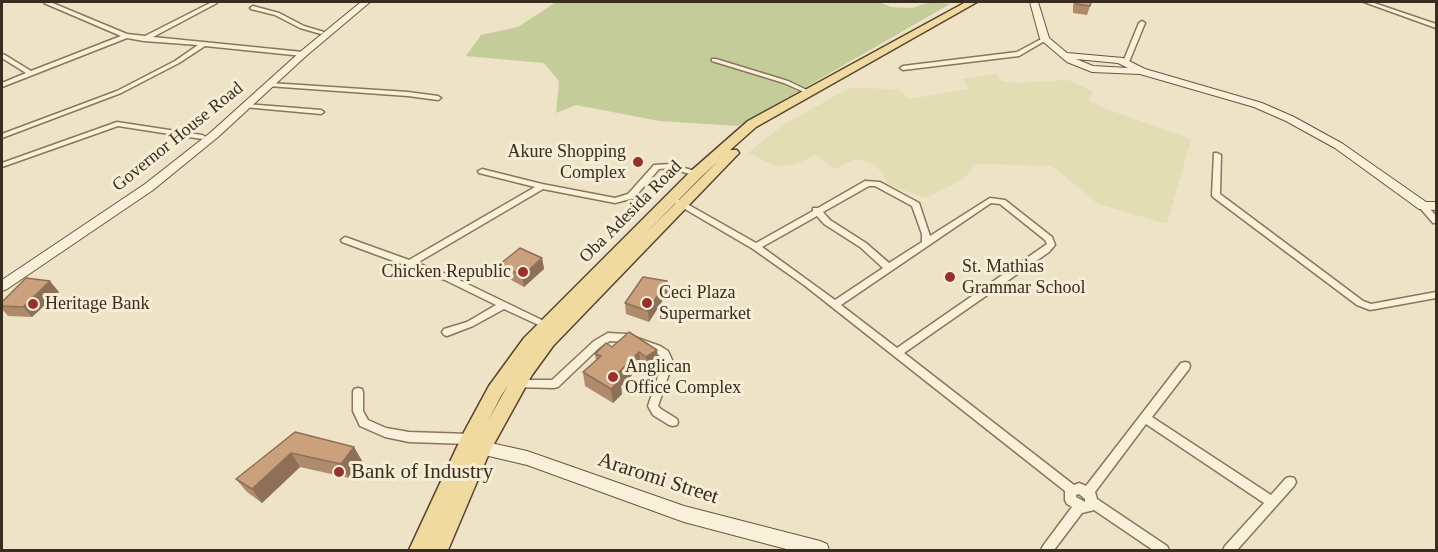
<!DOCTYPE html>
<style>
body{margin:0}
#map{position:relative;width:1438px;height:552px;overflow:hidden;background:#eee3c6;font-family:"Times New Roman",serif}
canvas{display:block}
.frame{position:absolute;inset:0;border:3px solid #392d1f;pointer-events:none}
</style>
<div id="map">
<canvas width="1438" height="552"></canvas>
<div class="frame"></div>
</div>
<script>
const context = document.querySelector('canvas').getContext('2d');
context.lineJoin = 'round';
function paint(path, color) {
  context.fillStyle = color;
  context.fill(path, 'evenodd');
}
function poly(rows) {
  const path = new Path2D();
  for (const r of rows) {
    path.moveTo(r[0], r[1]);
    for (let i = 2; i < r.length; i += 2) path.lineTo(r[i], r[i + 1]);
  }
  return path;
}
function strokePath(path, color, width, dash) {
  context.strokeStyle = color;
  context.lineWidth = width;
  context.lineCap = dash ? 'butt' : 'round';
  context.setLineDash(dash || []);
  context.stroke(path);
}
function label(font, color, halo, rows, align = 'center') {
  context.font = font + ' "Times New Roman",serif';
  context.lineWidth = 6;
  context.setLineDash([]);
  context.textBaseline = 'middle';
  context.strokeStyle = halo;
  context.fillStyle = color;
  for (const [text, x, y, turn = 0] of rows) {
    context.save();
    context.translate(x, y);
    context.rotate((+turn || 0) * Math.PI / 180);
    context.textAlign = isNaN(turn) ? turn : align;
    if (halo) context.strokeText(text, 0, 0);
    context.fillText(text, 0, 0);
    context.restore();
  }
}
paint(poly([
 [996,74,1003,81,1015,83,1068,80,1093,91,1089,100,1093,104,1191,139,1167,224,1098,204,1052,166,977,164,962,180,926,198,889,185,881,171,871,163,856,159,835,169,816,155,793,165,776,166,748,153,784,124,850,88,899,89,909,99,969,89,962,79]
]), '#e3ddb3');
paint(poly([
 [556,2,879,2,891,7,912,8,930,2,950,4,738,126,659,121,576,105,556,113,559,81,544,63,466,56,481,35,518,27]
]), '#c4cc9a');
const street = poly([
 [44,2,50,2,127,34,145,36,212,2,217,2,217,3,153,37,303,52,306,54,303,56,205,46,179,63,121,93,2,138,2,134,117,91,175,61,198,45,144,41,127,38,2,87,2,83,26,73,2,58,2,54,5,55,31,71,121,36,44,3,44,2],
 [1364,2,1371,2,1436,24,1436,28,1364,2],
 [253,6,279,13,304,26,324,32,321,34,300,28,275,15,251,9,250,8,253,6],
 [1142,21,1145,23,1129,62,1124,63,1123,62,1139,23,1142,21],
 [1043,38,1048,39,1019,56,903,70,900,68,903,66,1017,52,1043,38],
 [712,59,716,59,788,81,809,91,806,93,804,92,784,83,712,61,712,59],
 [270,83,408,92,438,96,441,98,438,100,408,96,268,86,267,85,270,83],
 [246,104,321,110,324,112,321,114,244,107,244,105,246,104],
 [117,122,202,135,206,137,202,139,118,126,2,167,2,163,117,122],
 [1214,153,1217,153,1221,155,1220,194,1363,301,1371,304,1436,292,1436,298,1370,310,1357,305,1213,197,1212,195,1214,153],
 [670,164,699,172,700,174,696,176,670,168,659,169,634,198,615,203,543,189,417,263,451,276,548,323,550,325,548,327,545,328,504,309,473,326,447,336,444,335,442,332,444,329,467,322,496,305,445,280,342,242,341,240,345,237,348,238,409,260,535,187,479,173,478,171,482,169,542,184,615,198,628,194,654,165,670,164],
 [865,181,880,182,919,203,930,236,990,198,1005,200,1052,237,1055,245,1049,252,904,353,1074,485,1079,483,1086,486,1181,363,1185,362,1189,363,1190,366,1189,369,1152,417,1271,495,1286,478,1290,477,1294,478,1296,482,1294,486,1237,550,1223,550,1225,546,1264,503,1146,424,1095,492,1097,499,1167,546,1169,550,1153,550,1094,510,1082,513,1054,550,1041,550,1043,546,1072,507,1067,504,1065,500,1065,491,804,285,753,249,673,202,674,200,680,200,756,243,813,211,813,208,818,208,865,181],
 [869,186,875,186,912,206,922,234,922,242,889,263,866,243,830,220,823,212,869,186],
 [991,203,1000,204,1045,240,1047,244,897,348,841,305,991,203],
 [817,216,824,224,860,247,883,268,835,300,762,247,817,216],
 [1079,494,1085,499,1085,502,1076,497,1076,495,1079,494],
 [1423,203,1426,204,1436,216,1436,223,1433,223,1420,208,1419,206,1420,204,1423,203],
 [608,333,626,334,660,346,668,351,673,362,658,406,661,409,677,419,678,422,677,425,673,426,669,425,653,415,648,406,663,362,660,356,654,352,625,342,610,341,600,347,558,387,554,388,513,387,512,384,513,381,517,380,552,380,594,341,608,333],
 [358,388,362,389,363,392,363,411,368,420,386,428,409,432,469,434,473,436,475,439,473,442,469,444,409,442,385,437,360,426,353,411,353,392,354,389,358,388]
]);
const secondary = poly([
 [361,2,370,2,306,56,218,137,153,190,7,289,2,291,2,280,145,184,210,133,300,52,361,2],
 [1030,2,1038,2,1049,38,1067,53,1123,58,1145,69,1262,103,1294,117,1343,144,1426,202,1436,202,1436,210,1419,209,1335,148,1286,121,1254,107,1140,74,1092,72,1067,62,1040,39,1030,2],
 [1076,59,1118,63,1128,68,1093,66,1076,59],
 [482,441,527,451,684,506,820,541,827,544,829,550,790,550,684,522,527,465,476,453,474,448,476,443,482,441]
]);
const primary = poly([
 [966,2,977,2,756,127,730,150,737,150,739,153,553,346,532,375,490,451,448,550,409,550,463,434,489,386,524,338,691,171,748,121,966,2],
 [717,162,644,235,701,177,717,162],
 [508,385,488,421,501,396,508,385]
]);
strokePath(street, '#89765c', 3);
strokePath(secondary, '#6a573f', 2);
strokePath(primary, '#574430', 3);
paint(street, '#f8f0d9');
paint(secondary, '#f8f0d9');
paint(primary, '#f0da9f');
paint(poly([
 [1074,2,1091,2,1090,6,1087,15,1073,13,1073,5],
 [542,258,544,269,524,287,502,275,500,264],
 [59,292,32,317,8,316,2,309,2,302],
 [668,292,649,322,626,314,625,303],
 [612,347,657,350,658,364,648,371,641,366,621,386,622,394,613,403,585,386,583,372,596,360,595,354],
 [295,432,354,447,362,461,349,478,300,467,262,503,247,492,236,479]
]), '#af8a6b');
paint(poly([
 [542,258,544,269,524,287,522,276],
 [50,281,59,292,32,317,23,307],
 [667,281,668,292,649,322,648,311],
 [657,350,658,364,648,371,646,357],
 [639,352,641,366,621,386,622,394,613,403,611,389,615,376],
 [354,447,362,461,349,478,341,464],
 [291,453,300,467,262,503,252,489]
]), '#8e7057');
const building = poly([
 [1076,2,1091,2,1090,6,1076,4,1076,2],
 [520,248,542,258,522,276,500,264,520,248],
 [643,277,667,281,648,311,625,303,643,277],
 [26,278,50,281,23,307,2,306,2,302,26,278],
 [629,332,657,350,646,357,639,352,615,376,620,380,611,389,583,372,601,356,595,354,606,343,612,347,629,332],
 [295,432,354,447,341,464,291,453,252,489,236,479,295,432]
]);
paint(building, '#cba07c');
strokePath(building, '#8e7057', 1.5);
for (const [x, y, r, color] of [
 [638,162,6,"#97312d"],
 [523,272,6,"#97312d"],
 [950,277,6,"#97312d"],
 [647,303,6,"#97312d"],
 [33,304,6,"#97312d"],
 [613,377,6,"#97312d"],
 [339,472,6,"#97312d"]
]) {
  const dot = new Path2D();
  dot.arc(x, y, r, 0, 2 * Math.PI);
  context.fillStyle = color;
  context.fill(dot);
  strokePath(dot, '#f5edd5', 2);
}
label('18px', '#392d1f', '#f5edd5', [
 ["Governor House Road",178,137,-39],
 ["Oba Adesida Road",631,212,-45]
]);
label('18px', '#392d1f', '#f5edd5', [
 ["Akure Shopping",626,152,"right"],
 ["Complex",626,173,"right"],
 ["St. Mathias",962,267],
 ["Grammar School",962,288],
 ["Chicken Republic",511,272,"right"],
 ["Ceci Plaza",659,293],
 ["Supermarket",659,314],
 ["Heritage Bank",45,304],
 ["Anglican",625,367],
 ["Office Complex",625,388]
], 'left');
label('21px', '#392d1f', '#f5edd5', [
 ["Bank of Industry",351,472]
], 'left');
label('21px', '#392d1f', '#f5edd5', [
 ["Araromi Street",658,479,18]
]);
</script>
